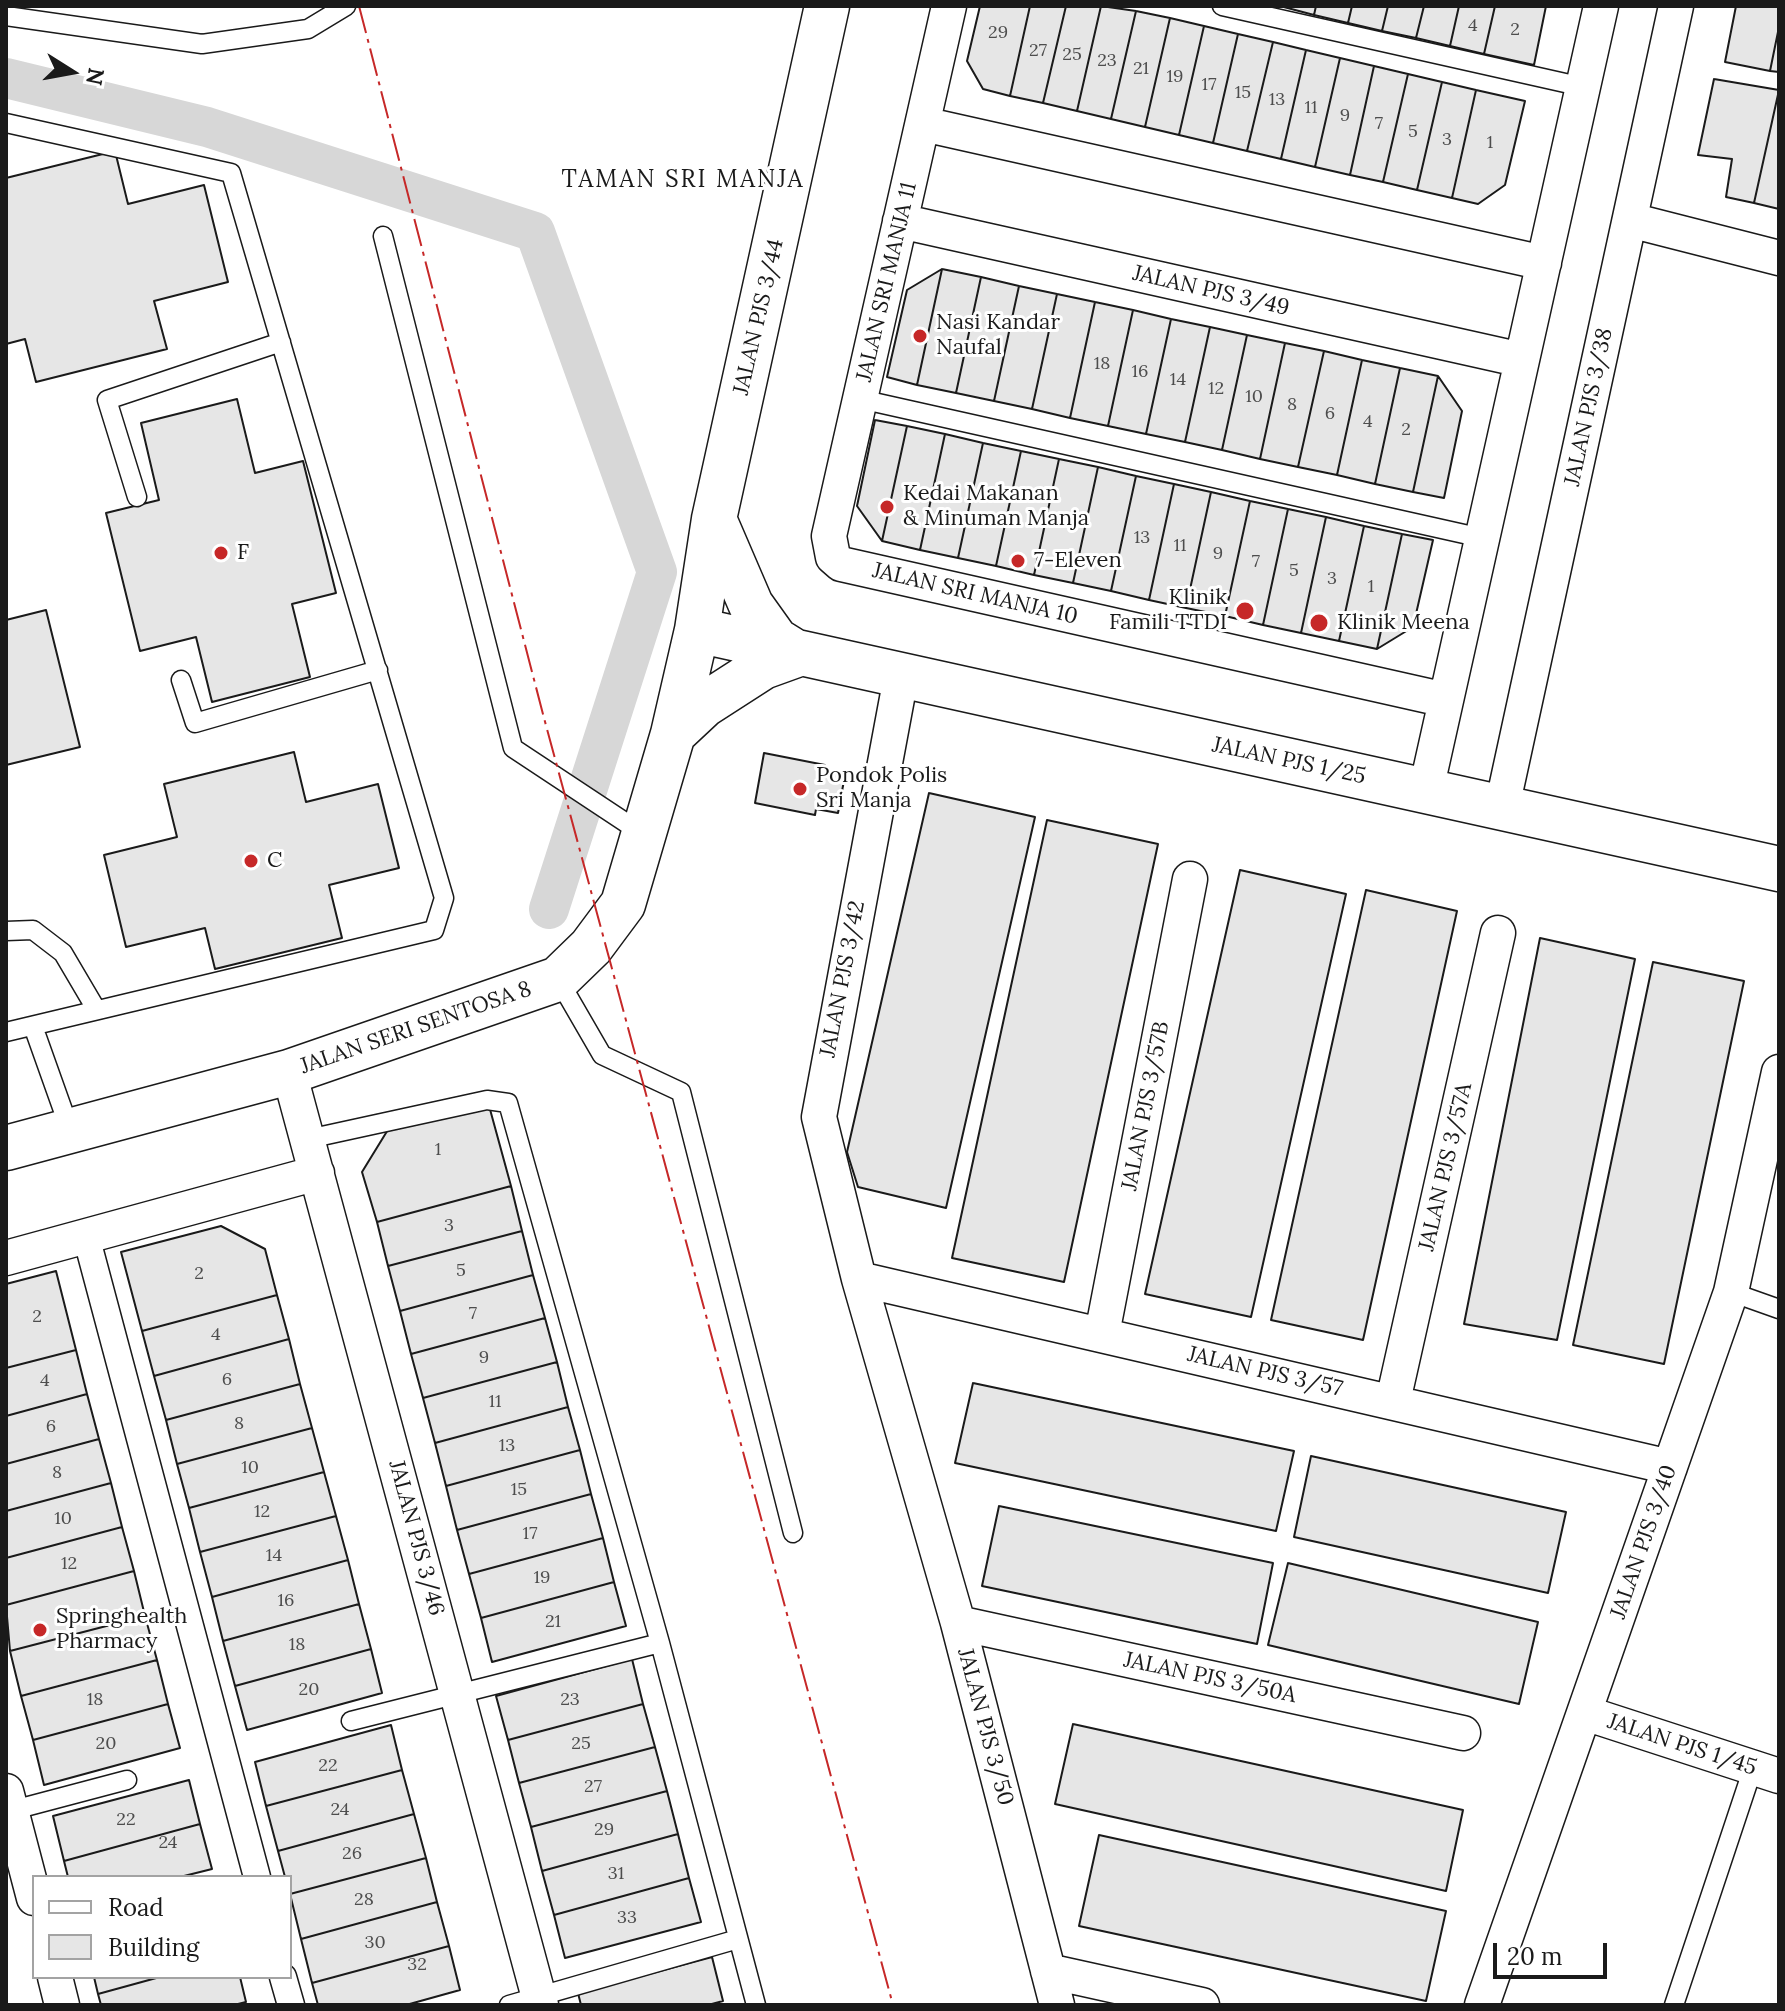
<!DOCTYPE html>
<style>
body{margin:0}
#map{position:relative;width:1785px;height:2011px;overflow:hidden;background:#fff;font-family:Lora,serif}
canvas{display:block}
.frame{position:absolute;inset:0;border:8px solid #1a1a1a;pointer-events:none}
.legend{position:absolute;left:32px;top:1875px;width:260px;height:104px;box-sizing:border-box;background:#fff;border:2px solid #a3a3a3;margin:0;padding:10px 14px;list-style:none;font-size:24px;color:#1a1a1a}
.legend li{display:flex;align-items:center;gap:16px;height:40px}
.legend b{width:40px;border:2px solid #a3a3a3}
.north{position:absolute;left:32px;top:32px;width:80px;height:80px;-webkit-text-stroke:6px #fff;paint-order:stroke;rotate:101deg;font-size:22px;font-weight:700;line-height:32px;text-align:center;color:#1a1a1a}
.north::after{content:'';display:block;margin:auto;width:28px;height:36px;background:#1a1a1a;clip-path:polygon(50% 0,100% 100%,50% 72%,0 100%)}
.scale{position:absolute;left:1493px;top:1943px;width:114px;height:36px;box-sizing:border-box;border:4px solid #1a1a1a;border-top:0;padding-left:10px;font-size:24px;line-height:28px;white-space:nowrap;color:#1a1a1a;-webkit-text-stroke:6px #fff;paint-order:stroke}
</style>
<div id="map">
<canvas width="1785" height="2011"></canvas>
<div class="frame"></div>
<ul class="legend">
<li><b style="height:10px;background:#fff"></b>Road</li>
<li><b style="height:22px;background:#e6e6e6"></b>Building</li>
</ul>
<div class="north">N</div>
<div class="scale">20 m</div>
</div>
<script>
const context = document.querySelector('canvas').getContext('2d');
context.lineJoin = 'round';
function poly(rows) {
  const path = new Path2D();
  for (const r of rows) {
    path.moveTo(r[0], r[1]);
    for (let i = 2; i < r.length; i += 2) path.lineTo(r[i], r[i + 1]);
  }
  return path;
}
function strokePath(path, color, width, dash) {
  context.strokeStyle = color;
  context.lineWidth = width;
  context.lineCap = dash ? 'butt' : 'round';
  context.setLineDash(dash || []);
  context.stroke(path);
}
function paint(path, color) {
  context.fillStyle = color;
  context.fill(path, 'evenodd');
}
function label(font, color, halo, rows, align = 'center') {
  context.font = font + ' Lora,serif';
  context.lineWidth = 6;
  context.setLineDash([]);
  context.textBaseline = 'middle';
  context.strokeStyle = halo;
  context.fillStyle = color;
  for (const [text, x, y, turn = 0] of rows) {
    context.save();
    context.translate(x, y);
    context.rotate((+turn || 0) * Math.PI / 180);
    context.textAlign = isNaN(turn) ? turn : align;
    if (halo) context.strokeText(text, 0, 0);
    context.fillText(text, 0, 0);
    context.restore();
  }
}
strokePath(poly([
 [6,78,207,127,535,232,657,572,549,909]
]), '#d7d7d7', 40);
const building = poly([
 [980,6,1030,6,1010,96,983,89,967,61,980,6],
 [1030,6,1066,6,1043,103,1010,96,1030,6],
 [1066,6,1101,6,1077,111,1043,103,1066,6],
 [1101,6,1136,11,1111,119,1077,111,1101,6],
 [1280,6,1316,6,1314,15,1280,6],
 [1316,6,1352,6,1348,23,1314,15,1316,6],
 [1352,6,1388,6,1382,31,1348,23,1352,6],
 [1388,6,1424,6,1416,38,1382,31,1388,6],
 [1424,6,1459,6,1450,46,1416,38,1424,6],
 [1459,6,1495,6,1484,54,1450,46,1459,6],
 [1495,6,1546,6,1534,65,1484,54,1495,6],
 [1736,6,1779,6,1779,27,1770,71,1725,62,1736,6],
 [1136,11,1170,18,1145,127,1111,119,1136,11],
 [1170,18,1204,26,1179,135,1145,127,1170,18],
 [1204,26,1238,34,1213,143,1179,135,1204,26],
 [1779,27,1779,72,1770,71,1779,27],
 [1238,34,1273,42,1247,151,1213,143,1238,34],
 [1273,42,1306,50,1281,159,1247,151,1273,42],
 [1306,50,1340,58,1315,167,1281,159,1306,50],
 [1340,58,1374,66,1350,175,1315,167,1340,58],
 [1374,66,1408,74,1383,182,1350,175,1374,66],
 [1408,74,1442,82,1417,190,1383,182,1408,74],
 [1714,79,1779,90,1754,203,1726,197,1732,159,1698,155,1714,79],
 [1442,82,1476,90,1452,198,1417,190,1442,82],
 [1476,90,1525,101,1505,185,1478,204,1452,198,1476,90],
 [1779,90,1779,209,1754,203,1779,90],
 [115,151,128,204,204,185,228,282,154,301,167,349,36,382,25,339,6,344,6,178,115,151],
 [942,269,917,385,887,377,907,290,942,269],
 [942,269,981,277,956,393,917,385,942,269],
 [981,277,1019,286,994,401,956,393,981,277],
 [1019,286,1057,294,1032,409,994,401,1019,286],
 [1057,294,1095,302,1070,418,1032,409,1057,294],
 [1095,302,1133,310,1108,426,1070,418,1095,302],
 [1133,310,1171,319,1146,434,1108,426,1133,310],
 [1171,319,1210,327,1185,442,1146,434,1171,319],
 [1210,327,1247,335,1222,450,1185,442,1210,327],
 [1247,335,1285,343,1260,459,1222,450,1247,335],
 [1285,343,1324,351,1298,467,1260,459,1285,343],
 [1324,351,1362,360,1337,475,1298,467,1324,351],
 [1362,360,1400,368,1375,484,1337,475,1362,360],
 [1400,368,1438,376,1413,492,1375,484,1400,368],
 [1438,376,1462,411,1444,498,1413,492,1438,376],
 [237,399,255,473,303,461,336,593,292,604,310,677,212,702,196,637,140,651,106,513,159,500,141,423,237,399],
 [875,420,907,426,882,541,857,506,875,420],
 [907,426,945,434,920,550,882,541,907,426],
 [945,434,983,443,958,558,920,550,945,434],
 [983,443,1021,451,996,566,958,558,983,443],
 [1021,451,1059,459,1034,575,996,566,1021,451],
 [1059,459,1098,467,1073,583,1034,575,1059,459],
 [1098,467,1136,476,1111,591,1073,583,1098,467],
 [1136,476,1174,484,1149,600,1111,591,1136,476],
 [1174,484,1211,492,1186,608,1149,600,1174,484],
 [1211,492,1250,501,1225,616,1186,608,1211,492],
 [1250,501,1288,509,1263,625,1225,616,1250,501],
 [1288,509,1326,517,1301,633,1263,625,1288,509],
 [1326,517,1364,526,1339,641,1301,633,1326,517],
 [1364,526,1402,534,1377,649,1339,641,1364,526],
 [1402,534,1433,540,1413,627,1377,649,1402,534],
 [46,610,80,747,6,765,6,620,46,610],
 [294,752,306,802,378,784,399,868,329,885,342,938,215,969,205,928,126,947,104,855,177,837,164,784,294,752],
 [764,753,825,765,824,771,845,775,838,813,816,809,815,815,755,803,764,753],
 [929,793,1035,817,946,1208,858,1187,847,1152,929,793],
 [1047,820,1158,844,1064,1282,952,1258,1047,820],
 [1240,870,1346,894,1251,1317,1145,1294,1240,870],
 [1366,890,1457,911,1363,1340,1271,1320,1366,890],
 [1540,938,1635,959,1557,1340,1464,1324,1540,938],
 [1653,962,1744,981,1664,1364,1573,1345,1653,962],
 [488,1102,511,1186,377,1222,362,1172,389,1128,488,1102],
 [511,1186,522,1231,388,1266,377,1222,511,1186],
 [221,1226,265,1249,277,1295,142,1331,121,1252,221,1226],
 [522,1231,533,1275,400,1311,388,1266,522,1231],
 [56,1271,76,1350,6,1368,6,1284,56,1271],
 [533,1275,545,1318,411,1354,400,1311,533,1275],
 [277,1295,289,1339,154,1376,142,1331,277,1295],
 [545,1318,557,1362,423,1398,411,1354,545,1318],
 [289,1339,300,1384,166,1420,154,1376,289,1339],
 [76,1350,87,1394,6,1416,6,1368,76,1350],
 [557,1362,568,1407,435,1443,423,1398,557,1362],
 [973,1383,1294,1451,1276,1531,955,1463,973,1383],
 [300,1384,312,1428,177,1464,166,1420,300,1384],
 [87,1394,99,1439,6,1464,6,1416,87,1394],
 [568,1407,580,1450,446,1486,435,1443,568,1407],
 [312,1428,324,1472,189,1508,177,1464,312,1428],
 [99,1439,111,1483,6,1511,6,1464,99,1439],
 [580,1450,591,1494,457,1530,446,1486,580,1450],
 [1311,1456,1566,1512,1548,1593,1294,1537,1311,1456],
 [324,1472,336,1516,200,1552,189,1508,324,1472],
 [111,1483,122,1527,6,1558,6,1511,111,1483],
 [591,1494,603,1538,469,1574,457,1530,591,1494],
 [999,1506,1273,1563,1257,1644,982,1586,999,1506],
 [336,1516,348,1560,212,1597,200,1552,336,1516],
 [122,1527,134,1571,6,1605,6,1558,122,1527],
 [603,1538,614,1582,481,1618,469,1574,603,1538],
 [348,1560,359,1604,223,1641,212,1597,348,1560],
 [1288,1563,1538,1622,1519,1704,1268,1645,1288,1563],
 [134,1571,145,1616,10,1651,6,1605,134,1571],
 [614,1582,626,1626,492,1662,481,1618,614,1582],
 [359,1604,371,1649,235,1686,223,1641,359,1604],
 [145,1616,157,1660,21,1696,10,1651,145,1616],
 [371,1649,382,1693,247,1730,235,1686,371,1649],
 [632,1659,643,1704,508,1740,496,1696,632,1659],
 [157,1660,168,1704,33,1740,21,1696,157,1660],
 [168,1704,180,1748,44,1785,33,1740,168,1704],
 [643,1704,655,1747,519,1783,508,1740,643,1704],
 [1073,1724,1463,1810,1446,1891,1055,1804,1073,1724],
 [391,1725,402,1770,266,1806,255,1762,391,1725],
 [655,1747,667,1791,531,1827,519,1783,655,1747],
 [402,1770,414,1814,278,1851,266,1806,402,1770],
 [189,1780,200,1824,64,1861,53,1816,189,1780],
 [667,1791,678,1834,542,1871,531,1827,667,1791],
 [414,1814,426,1858,290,1894,290,1877,285,1877,278,1851,414,1814],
 [200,1824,212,1869,180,1877,68,1877,64,1861,200,1824],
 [678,1834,689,1878,554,1915,542,1871,678,1834],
 [1099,1835,1446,1911,1426,2001,1079,1926,1099,1835],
 [426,1858,437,1902,301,1939,290,1894,426,1858],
 [689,1878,701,1922,565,1958,554,1915,689,1878],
 [437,1902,449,1946,312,1983,301,1939,437,1902],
 [449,1946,460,1990,406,2005,318,2005,312,1983,449,1946],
 [712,1957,723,2001,708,2005,581,2005,578,1993,712,1957],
 [94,1977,160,1977,98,1994,94,1977],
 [160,1977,240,1977,246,2002,234,2005,101,2005,98,1994,160,1977]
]);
paint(building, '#e6e6e6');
strokePath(building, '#1a1a1a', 2);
const service = poly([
 [1222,6,1583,87],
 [6,16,202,44,308,29,346,6],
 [6,123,231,173,444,898,434,930,6,1032],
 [383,236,513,748,643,834],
 [860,399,1482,538],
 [137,497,107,400,281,342],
 [181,680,195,723,378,670],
 [6,931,33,930,63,953,96,1009],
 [558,979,602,1055,681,1092,793,1533],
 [33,1026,70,1130],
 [308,1139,487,1100,508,1103,660,1643,756,2005],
 [1731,1292,1779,1309],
 [351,1721,660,1643],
 [6,1812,127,1780],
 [509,2005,738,1939],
 [1674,2005,1753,1768]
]);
const pedestrian = poly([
 [86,1236,257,1877],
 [283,1977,291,2005]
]);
const minor = poly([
 [949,6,829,536,833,557,841,564,1446,700],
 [923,124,1544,263],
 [1630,220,1779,258],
 [900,221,1522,360],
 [901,677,819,1117,859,1279,958,1623,1057,2005],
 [1426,790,1601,6],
 [1502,807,1676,6],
 [289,1072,541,2005],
 [6,1258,317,1173],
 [859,1279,1670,1467],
 [1102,1334,1190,879],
 [1393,1401,1498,933],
 [958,1623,1463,1733],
 [1585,1713,1779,1776],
 [6,1791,34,1898],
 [1048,1971,1202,2005],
 [55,1977,62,2005],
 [1482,2005,1731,1292,1779,1072]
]);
const secondary = poly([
 [714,519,751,605,776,640,797,653],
 [697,630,1779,869],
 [673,734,704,705,763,667,799,654],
 [6,1148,289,1072,558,979,591,947,623,904,673,734,697,630,714,519,827,6]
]);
strokePath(service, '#1a1a1a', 21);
strokePath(pedestrian, '#1a1a1a', 29);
strokePath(minor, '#1a1a1a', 37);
strokePath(secondary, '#1a1a1a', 47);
strokePath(service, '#fff', 18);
strokePath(pedestrian, '#fff', 26);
strokePath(minor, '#fff', 34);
strokePath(secondary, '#fff', 44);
strokePath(poly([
 [359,6,544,718,893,2005]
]), '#c62828', 2, [28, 6, 4, 6]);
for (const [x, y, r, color] of [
 [920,336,8,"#c62828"],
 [887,507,8,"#c62828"],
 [221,553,8,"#c62828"],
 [1018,561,8,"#c62828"],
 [1245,611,10,"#c62828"],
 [1319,623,10,"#c62828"],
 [800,789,8,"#c62828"],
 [251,861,8,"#c62828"],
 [40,1630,8,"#c62828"]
]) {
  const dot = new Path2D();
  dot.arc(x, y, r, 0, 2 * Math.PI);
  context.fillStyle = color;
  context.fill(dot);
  strokePath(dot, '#fff', 3);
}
label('18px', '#4d4d4d', null, [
 ["4",1473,26],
 ["2",1515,30],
 ["29",998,33],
 ["27",1038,51],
 ["25",1072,55],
 ["23",1107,61],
 ["21",1141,69],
 ["19",1175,77],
 ["17",1209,85],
 ["15",1243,93],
 ["13",1277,100],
 ["11",1311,108],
 ["9",1345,116],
 ["7",1379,124],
 ["5",1413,132],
 ["3",1447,140],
 ["1",1490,143],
 ["18",1102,364],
 ["16",1140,372],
 ["14",1178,380],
 ["12",1216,389],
 ["10",1254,397],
 ["8",1292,405],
 ["6",1330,414],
 ["4",1368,422],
 ["2",1406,430],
 ["13",1142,538],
 ["11",1180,546],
 ["9",1218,554],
 ["7",1256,562],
 ["5",1294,571],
 ["3",1332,579],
 ["1",1371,587],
 ["1",438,1150],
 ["3",449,1226],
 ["5",461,1271],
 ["2",199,1274],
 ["7",473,1314],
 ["2",37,1317],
 ["4",216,1335],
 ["9",484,1358],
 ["6",227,1380],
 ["4",45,1381],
 ["11",495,1402],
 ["8",239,1424],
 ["6",51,1427],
 ["13",507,1446],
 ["10",250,1468],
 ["8",57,1473],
 ["15",519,1490],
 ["12",262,1512],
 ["10",63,1519],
 ["17",530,1534],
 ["14",274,1556],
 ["12",69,1564],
 ["19",542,1578],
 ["16",286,1601],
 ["21",553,1622],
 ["18",297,1645],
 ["20",309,1690],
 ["18",95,1700],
 ["23",570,1700],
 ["20",106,1744],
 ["25",581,1744],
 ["22",328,1766],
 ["27",593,1787],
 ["24",340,1810],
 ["22",126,1820],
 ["29",604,1830],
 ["24",168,1843],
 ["26",352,1854],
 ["31",616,1874],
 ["28",364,1900],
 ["33",627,1918],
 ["30",375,1943],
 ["32",417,1965]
]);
label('22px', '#1a1a1a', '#fff', [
 ["JALAN SRI MANJA 11",887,282,-77],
 ["JALAN PJS 3/49",1211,291,13],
 ["JALAN PJS 3/44",759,317,-77],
 ["JALAN PJS 3/38",1589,407,-78],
 ["JALAN SRI MANJA 10",975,594,13],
 ["JALAN PJS 1/25",1289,761,12],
 ["JALAN PJS 3/42",843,979,-79],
 ["JALAN SERI SENTOSA 8",416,1028,-19],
 ["JALAN PJS 3/57B",1146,1106,-79],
 ["JALAN PJS 3/57A",1446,1167,-77],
 ["JALAN PJS 3/57",1265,1372,13],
 ["JALAN PJS 3/46",416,1538,75],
 ["JALAN PJS 3/40",1644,1542,-71],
 ["JALAN PJS 3/50A",1210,1678,12],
 ["JALAN PJS 3/50",985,1727,75],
 ["JALAN PJS 1/45",1682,1745,18]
]);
label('22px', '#1a1a1a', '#fff', [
 ["Nasi Kandar",936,323],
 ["Naufal",936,348],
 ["Kedai Makanan",903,494],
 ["& Minuman Manja",903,519],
 ["F",237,553],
 ["7-Eleven",1034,561],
 ["Klinik",1227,598,"right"],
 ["Famili TTDI",1227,623,"right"],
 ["Klinik Meena",1337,623],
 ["Pondok Polis",816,776],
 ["Sri Manja",816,801],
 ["C",267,861],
 ["Springhealth",56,1617],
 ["Pharmacy",56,1642]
], 'left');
context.letterSpacing = '2px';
label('24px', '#1a1a1a', '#fff', [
 ["TAMAN SRI MANJA",683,180]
]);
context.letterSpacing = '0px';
</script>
